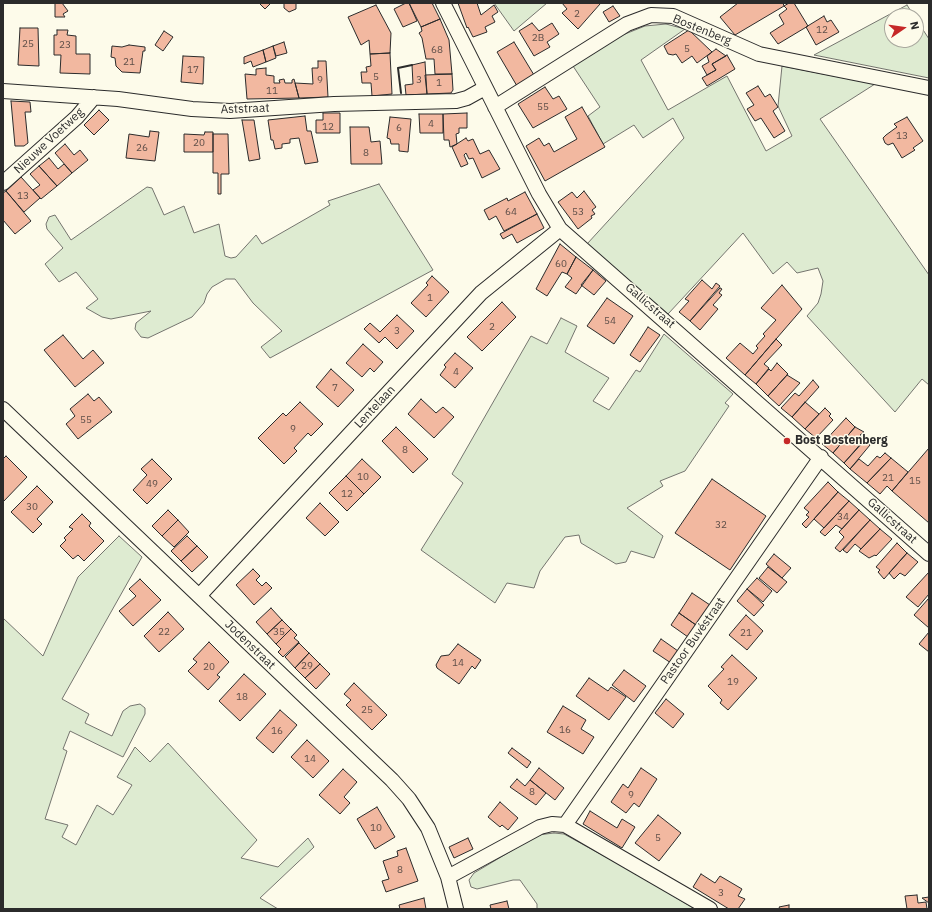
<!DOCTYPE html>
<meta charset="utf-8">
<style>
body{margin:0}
#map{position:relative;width:932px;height:912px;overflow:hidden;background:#fdfbea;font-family:"IBM Plex Sans",sans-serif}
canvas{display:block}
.frame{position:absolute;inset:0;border:4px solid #2b2b2b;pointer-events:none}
.north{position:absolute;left:884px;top:8px;width:40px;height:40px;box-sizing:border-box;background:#fdfbea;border:1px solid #a9a89e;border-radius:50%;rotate:77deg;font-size:11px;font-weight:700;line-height:16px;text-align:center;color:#2b2b2b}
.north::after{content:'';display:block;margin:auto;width:14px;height:18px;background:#c62828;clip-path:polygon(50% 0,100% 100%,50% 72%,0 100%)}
</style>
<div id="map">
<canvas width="932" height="912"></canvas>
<div class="frame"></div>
<div class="north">N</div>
</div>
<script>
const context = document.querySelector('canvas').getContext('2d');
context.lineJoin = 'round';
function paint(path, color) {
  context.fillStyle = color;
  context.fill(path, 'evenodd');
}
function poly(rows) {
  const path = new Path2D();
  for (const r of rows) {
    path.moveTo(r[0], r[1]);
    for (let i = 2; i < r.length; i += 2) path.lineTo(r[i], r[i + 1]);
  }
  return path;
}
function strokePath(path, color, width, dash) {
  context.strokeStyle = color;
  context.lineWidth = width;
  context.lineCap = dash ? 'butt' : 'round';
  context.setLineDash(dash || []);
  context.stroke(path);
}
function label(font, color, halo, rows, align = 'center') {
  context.font = font + ' "IBM Plex Sans",sans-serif';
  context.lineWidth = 3;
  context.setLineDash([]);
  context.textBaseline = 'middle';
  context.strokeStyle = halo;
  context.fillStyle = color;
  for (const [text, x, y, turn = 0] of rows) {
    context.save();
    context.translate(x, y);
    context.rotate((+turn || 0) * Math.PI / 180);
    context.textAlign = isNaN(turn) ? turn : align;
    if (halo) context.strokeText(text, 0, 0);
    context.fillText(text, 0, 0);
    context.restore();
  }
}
const green = poly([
 [494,3,547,3,514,31,494,3],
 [907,5,914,16,892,16,892,40,916,40,916,19,929,39,929,78,814,55,907,5],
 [666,24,685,29,641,60,668,110,727,76,766,151,792,136,778,106,782,66,875,84,820,119,929,275,929,385,922,379,895,412,807,316,818,303,821,294,823,281,818,268,797,273,787,262,773,274,743,233,668,314,587,244,684,138,673,118,643,138,634,125,603,144,588,116,600,107,573,66,620,36,645,26,666,24],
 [379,184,433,270,270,358,261,347,282,331,253,303,235,279,226,279,212,287,207,294,204,303,192,317,148,338,141,337,135,329,136,323,151,311,111,319,102,317,86,308,98,299,76,272,59,282,45,264,63,248,47,229,46,224,49,217,55,215,71,240,147,187,152,188,164,215,184,206,194,233,219,224,225,256,231,258,236,257,256,235,262,244,330,205,328,201,379,184],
 [561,318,577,326,565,352,609,378,593,401,609,410,636,370,640,372,664,334,733,394,725,403,729,406,685,471,660,481,663,486,627,508,663,536,654,558,631,551,626,562,616,564,581,543,579,535,565,537,540,571,534,588,507,583,495,603,421,550,463,483,452,474,531,336,547,344,561,318],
 [119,536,142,557,62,699,89,714,85,723,112,736,123,711,130,706,140,704,145,708,145,714,123,757,70,731,63,749,67,751,45,819,68,825,62,837,76,845,97,805,113,815,132,785,117,777,135,747,150,762,168,743,257,840,241,858,278,867,308,838,314,847,260,898,278,909,3,909,3,618,43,656,78,577,119,536],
 [554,833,564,834,635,873,695,909,537,909,537,904,520,880,513,880,477,889,471,887,469,880,474,873,538,835,554,833]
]);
paint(green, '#deebd1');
strokePath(green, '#74746e', 1);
const building = poly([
 [55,3,62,3,68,11,63,14,65,17,55,17,55,3],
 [261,3,271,3,265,9,260,4,261,3],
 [284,3,296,3,296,9,289,12,284,8,284,3],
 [406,3,409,3,417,21,403,27,394,9,406,3],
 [409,3,432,3,440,19,421,27,409,3],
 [458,3,477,3,481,15,494,5,498,12,492,16,495,22,485,27,487,32,473,37,468,27,467,28,458,3],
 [562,3,599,3,600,4,578,29,562,13,567,9,562,3],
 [738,3,783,3,784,6,735,35,720,17,738,3],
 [789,3,794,3,808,26,778,44,770,33,784,24,779,15,787,9,784,6,789,3],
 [376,5,391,33,390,53,370,54,369,40,361,45,348,17,376,5],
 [613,6,620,16,609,22,603,12,613,6],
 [824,16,827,22,831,20,839,32,816,45,806,27,824,16],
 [440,19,449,40,452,74,435,74,434,59,426,59,422,38,419,33,422,31,421,27,440,19],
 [532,23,539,31,552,23,559,34,547,42,550,47,534,56,519,31,532,23],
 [20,28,38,28,39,66,18,65,20,28],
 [57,30,68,30,67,35,76,36,76,54,90,54,90,74,60,73,61,55,54,55,54,35,57,35,57,30],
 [689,30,712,52,697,63,692,56,682,63,676,54,673,55,668,54,664,46,689,30],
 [164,31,173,37,163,51,155,45,164,31],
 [284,42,287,53,276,56,273,46,284,42],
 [514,42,534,75,517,86,497,52,514,42],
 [129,45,145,47,145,51,143,51,140,73,122,72,116,66,115,58,111,57,112,46,122,47,129,45],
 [273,46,276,58,266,62,263,50,273,46],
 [716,49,726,56,712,64,716,70,707,75,702,66,709,62,707,56,716,49],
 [263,50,266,62,253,67,251,61,244,64,244,57,263,50],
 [390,53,392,94,372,96,371,83,362,83,361,72,367,72,366,67,371,66,370,54,390,53],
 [727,55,735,69,707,86,702,78,716,70,712,64,727,55],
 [183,56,204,57,203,84,181,82,183,56],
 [318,61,326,61,328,97,299,98,295,83,313,84,312,68,318,68,318,61],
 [425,62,427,94,406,95,405,85,413,84,412,65,425,62],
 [266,68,266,75,274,76,274,83,280,83,279,80,284,79,285,83,292,83,292,80,294,79,299,98,247,99,245,74,256,75,256,69,266,68],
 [452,74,453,90,451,93,427,94,425,75,452,74],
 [758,86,765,97,770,94,778,107,773,111,785,131,774,138,761,118,755,121,747,109,754,105,746,93,758,86],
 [545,87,553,99,559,96,567,109,533,128,518,104,545,87],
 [11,101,30,102,31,112,25,112,28,143,24,146,15,146,11,101],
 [582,107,605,147,545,181,526,146,539,138,544,146,549,143,554,152,577,139,565,117,582,107],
 [99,110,109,120,94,135,84,125,99,110],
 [323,113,340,113,340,133,316,133,316,120,323,120,323,113],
 [467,113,467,128,459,128,459,133,456,134,457,144,450,147,449,140,444,140,443,114,467,113],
 [419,114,443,114,443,133,420,133,419,114],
 [305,116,307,131,311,131,318,162,305,164,299,138,290,139,290,143,282,144,282,148,275,149,273,140,271,140,268,120,305,116],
 [390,117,411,119,408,152,399,151,399,144,391,144,390,139,387,138,390,117],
 [907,117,923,141,913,148,915,150,902,158,893,143,888,145,885,143,883,138,886,135,897,127,894,124,907,117],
 [242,120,254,120,260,159,249,161,242,120],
 [350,127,369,127,371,142,380,141,382,164,351,164,350,127],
 [150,131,159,132,155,161,126,158,129,134,149,137,150,131],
 [205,132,213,132,213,152,184,152,184,134,204,135,205,132],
 [213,134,228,134,229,174,221,174,221,194,218,194,218,173,213,173,213,134],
 [466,138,468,141,473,139,480,154,489,150,500,169,482,178,473,158,469,159,466,153,464,155,468,164,461,167,452,147,466,138],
 [65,144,74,155,80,150,88,160,72,173,55,153,65,144],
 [49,158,58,169,64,164,72,173,57,186,39,166,49,158],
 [39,166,57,186,41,199,33,190,40,185,30,174,39,166],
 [21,177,40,198,24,212,6,191,21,177],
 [6,191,31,221,15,234,3,220,3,193,6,191],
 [584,191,596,207,592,210,595,214,591,216,592,218,578,229,558,202,572,192,577,198,584,191],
 [525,192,537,214,504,231,496,216,489,220,484,210,507,198,508,201,525,192],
 [537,214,544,228,517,243,512,234,503,239,500,234,537,214],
 [560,244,576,257,567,274,562,272,547,296,536,289,560,244],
 [576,257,593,270,576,294,565,287,572,278,567,274,576,257],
 [593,270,606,281,594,295,581,285,593,270],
 [432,276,449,292,426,317,411,303,428,285,426,283,432,276],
 [702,280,712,289,716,283,720,286,690,321,679,312,689,301,685,299,702,280],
 [782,285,802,309,745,375,726,358,740,343,753,354,758,348,756,346,765,336,763,334,776,320,761,308,782,285],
 [720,288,722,289,719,293,722,295,713,305,718,309,700,330,690,321,720,288],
 [607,298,633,316,614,344,587,326,607,298],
 [502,302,516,317,482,351,467,337,502,302],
 [397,315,414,331,397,349,385,337,379,343,364,329,370,323,380,332,397,315],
 [648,327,660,335,640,362,630,355,648,327],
 [63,335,83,359,93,350,104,363,75,387,44,350,63,335],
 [776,339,782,345,764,364,769,368,756,384,745,375,776,339],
 [363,344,383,362,374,372,370,368,362,377,346,363,363,344],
 [455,353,473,368,455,388,440,375,446,367,444,365,455,353],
 [777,363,788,374,768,396,756,384,769,369,771,371,777,363],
 [331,369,354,390,338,407,316,387,331,369],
 [787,375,800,383,779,406,768,396,787,375],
 [813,380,819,387,792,417,781,408,795,393,799,396,813,380],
 [88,394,94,401,99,397,112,412,78,439,66,424,75,416,70,409,88,394],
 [421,399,436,413,443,407,454,417,434,438,408,414,421,399],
 [300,402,323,424,311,436,308,433,294,448,297,451,284,464,258,438,283,413,286,416,300,402],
 [805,402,819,414,805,429,792,417,805,402],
 [825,408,831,414,829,416,833,420,816,438,805,429,825,408],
 [846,418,855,427,833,453,822,444,846,418],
 [396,427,428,459,413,473,382,441,396,427],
 [855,427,864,432,860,435,865,440,844,463,833,453,855,427],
 [864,440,870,445,850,469,844,463,864,440],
 [929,448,929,523,892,491,929,448],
 [885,453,891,458,867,483,850,469,859,459,868,466,877,456,880,458,885,453],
 [6,456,27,477,3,502,3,459,6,456],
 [891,458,908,472,892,491,887,486,880,494,867,483,891,458],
 [152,459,172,479,147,504,133,490,147,475,141,469,152,459],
 [362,459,381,477,364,494,346,476,362,459],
 [346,476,364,494,347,511,329,493,346,476],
 [712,479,766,516,730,570,675,533,712,479],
 [828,482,838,492,806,528,802,524,809,517,806,515,809,512,804,508,828,482],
 [37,486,53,502,37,519,42,524,33,533,11,512,37,486],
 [838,492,849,501,824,528,814,519,838,492],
 [849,501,859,510,842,529,836,525,825,536,820,532,849,501],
 [320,503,339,522,325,536,306,518,320,503],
 [168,510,178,520,162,536,152,526,168,510],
 [859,510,870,520,840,552,835,548,844,537,839,532,859,510],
 [82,514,91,523,89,526,104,541,84,561,78,555,73,559,60,546,66,540,64,538,73,529,69,527,82,514],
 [178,520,189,532,174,547,162,536,178,520],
 [870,520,880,529,861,549,855,544,847,553,843,550,870,520],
 [880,529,892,539,876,556,875,555,869,558,859,551,880,529],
 [187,536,197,546,181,561,171,551,187,536],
 [897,543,907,553,884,579,878,572,880,570,876,567,897,543],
 [197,546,208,557,192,572,181,561,197,546],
 [907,553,918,562,905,576,900,573,894,579,889,573,907,553],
 [774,554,791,568,782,578,766,564,774,554],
 [768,567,787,582,777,593,759,578,768,567],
 [253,569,260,576,256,580,262,586,266,582,272,588,254,605,236,585,253,569],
 [929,572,929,594,918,607,906,597,929,572],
 [757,578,772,591,763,602,747,589,757,578],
 [140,579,161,600,133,626,119,611,136,596,129,589,140,579],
 [747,589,764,605,754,616,737,601,747,589],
 [692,593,710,605,696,625,679,613,692,593],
 [929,598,929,628,914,615,929,598],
 [271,608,282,620,267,634,256,622,271,608],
 [168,612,184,629,159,652,144,636,168,612],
 [679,613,696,625,688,637,671,625,679,613],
 [746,615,763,631,747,650,729,635,746,615],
 [282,620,291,629,276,644,267,634,282,620],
 [291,629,297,635,294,638,299,642,283,657,278,652,281,649,276,644,291,629],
 [929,632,929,652,919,644,929,632],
 [661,639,678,651,671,663,653,651,661,639],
 [209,642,229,662,217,675,220,677,208,690,188,671,197,662,193,659,209,642],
 [299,643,309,653,295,668,285,657,299,643],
 [458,644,481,660,475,669,472,666,459,684,437,668,436,665,441,656,449,655,458,644],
 [309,653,320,664,305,678,295,668,309,653],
 [732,655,757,678,728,710,720,703,722,700,708,686,724,669,721,667,732,655],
 [320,664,330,674,316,689,305,678,320,664],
 [624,670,646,686,634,702,612,685,624,670],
 [244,674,266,694,240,721,219,701,244,674],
 [589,678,608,691,611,687,626,697,609,720,576,696,589,678],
 [354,683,387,715,372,730,346,705,351,700,344,694,354,683],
 [666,699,684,714,673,728,655,713,666,699],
 [563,706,586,720,581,729,594,737,583,754,547,732,563,706],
 [280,710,297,725,273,753,256,738,280,710],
 [307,740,329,761,313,778,291,757,307,740],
 [512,748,531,762,527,768,508,753,512,748],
 [539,768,564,788,555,800,530,780,539,768],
 [641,768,657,779,639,807,634,803,626,813,611,802,623,784,628,788,641,768],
 [343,769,357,782,344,797,350,803,340,814,319,795,343,769],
 [517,779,525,786,530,780,546,793,536,805,510,787,517,779],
 [500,802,518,818,508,830,502,825,500,827,488,817,500,802],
 [377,807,395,837,375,849,357,819,377,807],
 [590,811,617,828,622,819,635,827,622,848,583,824,590,811],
 [658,815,681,833,659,861,635,843,658,815],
 [468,838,473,849,454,858,449,847,468,838],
 [406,848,418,881,386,892,382,881,389,879,383,861,398,856,397,851,406,848],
 [701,874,715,883,720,876,742,889,738,896,745,899,738,909,729,909,693,887,701,874],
 [917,895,918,903,926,902,927,909,907,909,905,896,917,895],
 [929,897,929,903,922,898,929,897],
 [424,898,426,909,400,909,399,905,424,898],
 [507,901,509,909,491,909,490,905,507,901],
 [789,905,789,909,780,909,779,907,789,905]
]);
paint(building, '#f2b8a0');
strokePath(building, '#2b2b2b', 1);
const street = poly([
 [443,3,539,194,560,229,929,554],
 [3,91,118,99,192,109,230,111,334,104,456,101,467,98,485,88],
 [495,107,627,24,651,15,673,16,759,54,929,88],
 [3,183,77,117,94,97],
 [3,409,392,780,409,799,428,828,448,877,456,909],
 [199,596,481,293,560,229],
 [565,825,821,457],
 [448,877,540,827,552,824,565,825,710,909]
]);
strokePath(street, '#2b2b2b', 16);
strokePath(street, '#fdfbea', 14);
strokePath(poly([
 [401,93,398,68,412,65]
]), '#2b2b2b', 2);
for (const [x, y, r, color] of [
 [787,441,4,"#c62828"]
]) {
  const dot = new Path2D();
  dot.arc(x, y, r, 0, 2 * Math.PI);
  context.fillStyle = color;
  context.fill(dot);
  strokePath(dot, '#fdfbea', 1.5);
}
label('10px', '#5d4e48', null, [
 ["2",577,14],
 ["12",822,30],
 ["2B",538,38],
 ["25",28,44],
 ["23",65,45],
 ["5",687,49],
 ["68",437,50],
 ["21",129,62],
 ["17",193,70],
 ["5",376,77],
 ["9",320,80],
 ["3",419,80],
 ["1",439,83],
 ["11",272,91],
 ["55",543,107],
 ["4",431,124],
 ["12",328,127],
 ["6",399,128],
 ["13",902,136],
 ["20",199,143],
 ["26",142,148],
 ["8",366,153],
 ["13",23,196],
 ["64",511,212],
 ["53",578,212],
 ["60",561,264],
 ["1",430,298],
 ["54",610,321],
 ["2",492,327],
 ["3",397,331],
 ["4",456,372],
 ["7",335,388],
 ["55",86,420],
 ["9",293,429],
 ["8",405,450],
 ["10",363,477],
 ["21",888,478],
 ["15",915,481],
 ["49",152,484],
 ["12",347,494],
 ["30",32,507],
 ["34",843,517],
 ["32",721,525],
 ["22",164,632],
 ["35",279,632],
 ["21",746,633],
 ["14",458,663],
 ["29",307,666],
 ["20",209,667],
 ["19",733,682],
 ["18",242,697],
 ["25",367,710],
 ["16",565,730],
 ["16",277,731],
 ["14",310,759],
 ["8",532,792],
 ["9",631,795],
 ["10",376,828],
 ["5",658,838],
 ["8",400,870],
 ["3",721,893]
]);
label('12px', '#2b2b2b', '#fdfbea', [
 ["Bostenberg",702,30,22],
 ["Aststraat",245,109,-2],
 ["Nieuwe Voetweg",49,141,-43],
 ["Gallicstraat",650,306,41],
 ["Lentelaan",375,407,-47],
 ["Gallicstraat",892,521,42],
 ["Pastoor Buvéstraat",693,641,-55],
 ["Jodenstraat",250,645,44]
]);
label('bold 12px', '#2b2b2b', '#fdfbea', [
 ["Bost Bostenberg",795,441]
], 'left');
</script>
